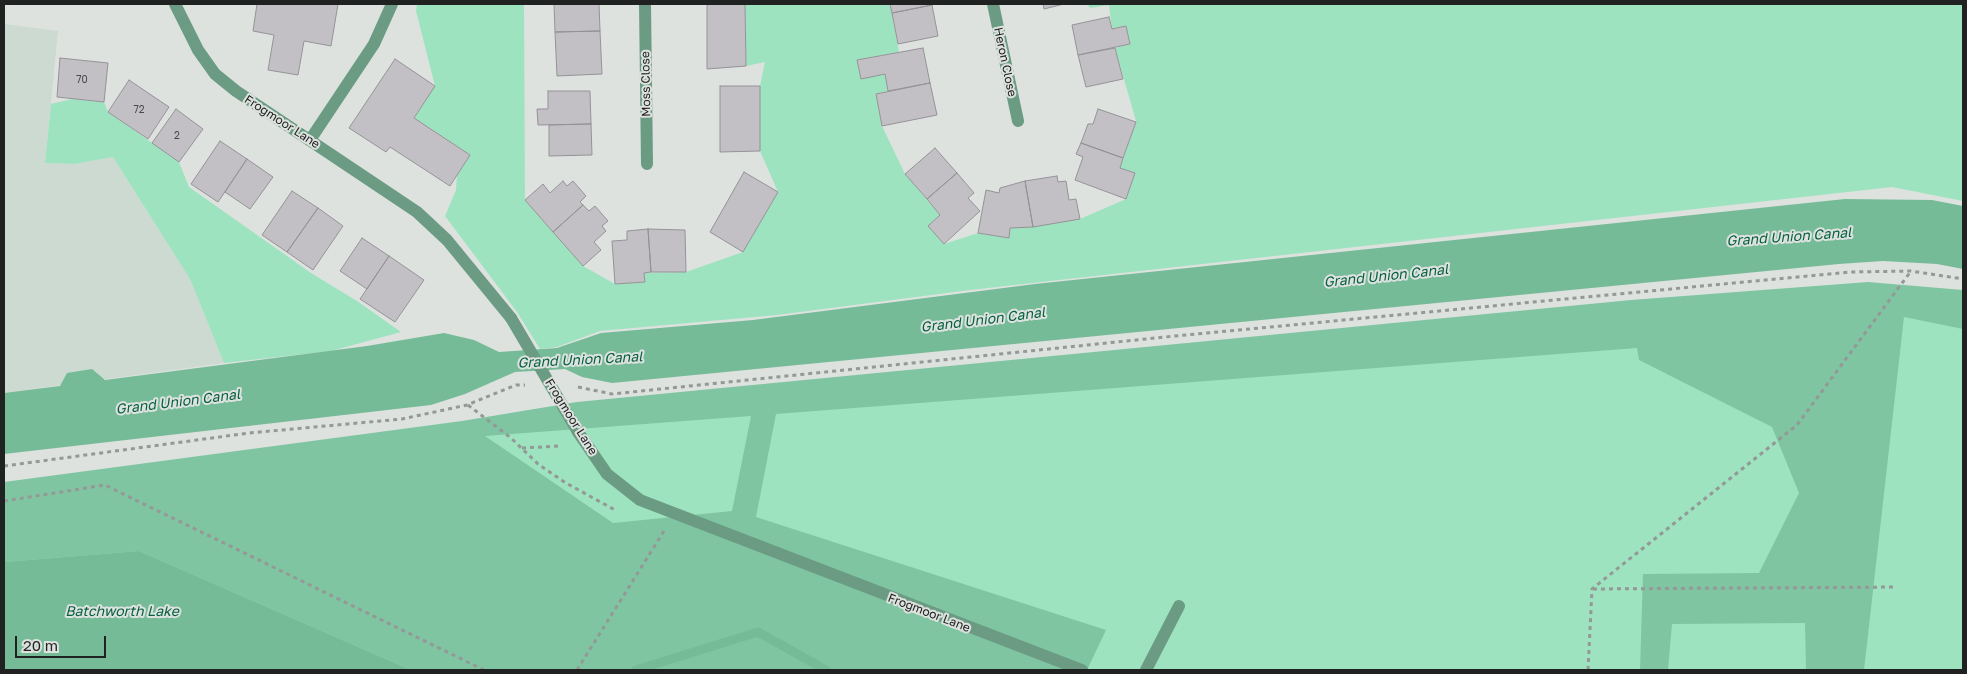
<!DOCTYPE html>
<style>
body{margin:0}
#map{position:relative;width:1967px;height:674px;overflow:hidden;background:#dde2df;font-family:"Golos Text",sans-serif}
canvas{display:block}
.frame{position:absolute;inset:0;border:5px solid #202221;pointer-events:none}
.scale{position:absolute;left:15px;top:636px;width:91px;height:22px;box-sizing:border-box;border:2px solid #202221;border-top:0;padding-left:6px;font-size:15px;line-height:18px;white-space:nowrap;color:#202221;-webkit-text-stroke:4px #dde2df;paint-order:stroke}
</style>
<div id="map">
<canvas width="1967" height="674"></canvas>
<div class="frame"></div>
<div class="scale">20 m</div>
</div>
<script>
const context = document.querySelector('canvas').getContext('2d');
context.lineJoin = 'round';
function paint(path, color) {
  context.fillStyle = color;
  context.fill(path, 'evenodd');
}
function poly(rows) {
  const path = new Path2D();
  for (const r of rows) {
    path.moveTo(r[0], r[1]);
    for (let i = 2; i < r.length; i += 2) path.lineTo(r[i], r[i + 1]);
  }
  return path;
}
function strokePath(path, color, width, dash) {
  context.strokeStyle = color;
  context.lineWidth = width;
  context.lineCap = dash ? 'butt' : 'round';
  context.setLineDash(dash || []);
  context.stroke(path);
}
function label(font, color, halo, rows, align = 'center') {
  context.font = font + ' "Golos Text",sans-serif';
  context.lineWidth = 4;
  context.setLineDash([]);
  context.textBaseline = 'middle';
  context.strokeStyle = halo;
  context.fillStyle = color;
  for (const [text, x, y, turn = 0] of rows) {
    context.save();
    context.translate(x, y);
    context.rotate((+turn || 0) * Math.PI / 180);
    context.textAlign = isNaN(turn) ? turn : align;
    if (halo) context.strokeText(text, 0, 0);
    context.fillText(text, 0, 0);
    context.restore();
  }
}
paint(poly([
 [4,24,58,31,45,163,74,164,113,157,190,279,224,363,4,393]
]), '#ccdad2');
paint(poly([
 [417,4,524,4,525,200,583,266,615,284,645,282,644,273,686,272,743,252,778,192,760,151,760,86,765,62,746,66,745,4,890,4,899,52,857,60,861,78,885,74,888,91,876,94,882,126,905,174,940,215,928,226,944,244,978,233,1008,238,1010,228,1080,219,1126,199,1135,173,1120,168,1136,121,1115,48,1130,44,1126,26,1112,29,1109,5,1090,8,1087,4,1963,4,1963,201,1892,187,970,290,777,315,600,331,557,347,540,349,517,312,445,216,456,190,457,175,470,155,414,118,435,86,416,11],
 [72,99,104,102,108,112,179,162,189,187,311,273,357,301,401,332,331,351,224,363,190,279,113,157,74,164,45,163,51,104],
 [1963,299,1963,670,4,670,4,491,441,436,527,410,668,404]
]), '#9de3bf');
paint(poly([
 [1868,282,1963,290,1963,329,1904,317,1864,670,1806,670,1805,623,1672,624,1668,670,1640,670,1643,574,1759,573,1799,493,1772,427,1639,360,1637,348,776,414,756,517,1106,630,1087,670,411,670,139,551,4,562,4,482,462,421,577,402,1631,300],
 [751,416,732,511,613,523,485,436]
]), '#7fc5a2');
paint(poly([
 [1845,199,1932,200,1963,206,1963,269,1937,264,1883,261,1839,264,612,383,582,377,565,369,515,372,465,394,431,405,4,454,4,393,60,386,67,373,92,369,105,380,367,346,444,333,474,340,499,352,557,348,601,333,753,320,1035,284],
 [139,551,411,670,4,670,4,562]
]), '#76bb98');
strokePath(poly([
 [636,670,758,632,826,670]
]), '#76bb98', 9);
const building = poly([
 [257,4,338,4,331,46,304,41,298,75,268,70,274,35,253,31,257,4],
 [554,4,599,4,600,31,555,32,554,4],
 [707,4,745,4,746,66,707,69,707,4],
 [890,4,931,4,932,5,892,13,890,4],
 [1043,4,1064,4,1044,9,1043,4],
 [932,5,938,36,898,44,892,13,932,5],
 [1109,17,1112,29,1126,26,1130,44,1078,55,1072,25,1109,17],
 [600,31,602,74,557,76,555,32,600,31],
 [923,48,930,83,888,91,885,74,861,79,857,60,923,48],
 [1115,48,1123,79,1086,87,1078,55,1115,48],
 [60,58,108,63,104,102,57,97,60,58],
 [395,59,435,86,414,118,470,155,450,186,390,147,386,152,349,128,395,59],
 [129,80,169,107,148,139,108,112,129,80],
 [930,83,937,115,882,126,876,94,930,83],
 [720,86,760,86,760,151,720,152,720,86],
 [548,91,590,91,591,124,538,125,537,109,548,109,548,91],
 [176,109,203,129,179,162,152,143,176,109],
 [1098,109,1136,122,1123,158,1081,143,1088,124,1093,124,1098,109],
 [591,124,592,155,549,156,549,125,591,124],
 [220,141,247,159,218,202,191,184,220,141],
 [1081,143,1123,158,1120,168,1135,173,1126,199,1075,180,1083,157,1076,154,1081,143],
 [935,148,957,173,927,199,905,174,935,148],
 [247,159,273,177,250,209,225,192,247,159],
 [744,172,778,192,743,252,710,232,744,172],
 [957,173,974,193,968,198,980,211,944,244,928,226,940,215,927,199,957,173],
 [1057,176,1058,182,1066,181,1069,200,1076,199,1080,219,1033,227,1025,181,1057,176],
 [563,181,567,186,573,181,586,196,580,202,583,205,553,232,525,200,543,184,550,193,563,181],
 [1025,181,1033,227,1010,228,1009,238,978,233,986,190,999,193,1000,188,1025,181],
 [292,191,318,208,287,252,262,235,292,191],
 [583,205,589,211,595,206,608,221,602,226,606,231,594,242,601,250,583,266,553,232,583,205],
 [318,208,343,226,313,270,287,252,318,208],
 [648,229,651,272,644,273,645,282,615,284,612,241,627,240,627,231,648,229],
 [648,229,685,230,686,272,651,272,648,229],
 [362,238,389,256,367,289,340,271,362,238],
 [389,256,424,280,395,322,360,299,389,256]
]);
paint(building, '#c2c0c5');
strokePath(building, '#959297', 1);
strokePath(poly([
 [578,387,612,394,1165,337,1850,272,1911,271,1963,279],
 [468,405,511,438,538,464,566,483,615,510],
 [522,448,560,446],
 [4,466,249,433,402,419,467,405,516,385,525,385],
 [4,501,105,485,484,670],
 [1593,589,1897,587],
 [577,670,664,531],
 [1588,670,1592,589,1797,425,1911,271]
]), '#949896', 3, [4, 4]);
strokePath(poly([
 [175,4,198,50,215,74,236,91,417,212,447,240,511,318],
 [645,4,647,164],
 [993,4,1018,121],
 [310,140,374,44,392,4],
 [578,432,607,474,640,500,1082,670],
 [1146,670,1179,606]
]), '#6b9c83', 12);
strokePath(poly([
 [511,318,578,432]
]), '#6b9c83', 12);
label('10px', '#484a4a', null, [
 ["70",82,80],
 ["72",139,110],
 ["2",177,136]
]);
label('12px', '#202221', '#dde2df', [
 ["Heron Close",1005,62,78],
 ["Moss Close",646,84,-91],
 ["Frogmoor Lane",282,122,33],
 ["Frogmoor Lane",571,417,58],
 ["Frogmoor Lane",929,613,21]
]);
label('italic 14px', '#066040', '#dde2df', [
 ["Grand Union Canal",1789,237,-4],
 ["Grand Union Canal",1386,276,-6],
 ["Grand Union Canal",983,320,-7],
 ["Grand Union Canal",580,360,-3],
 ["Grand Union Canal",178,402,-7],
 ["Batchworth Lake",122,612]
]);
</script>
